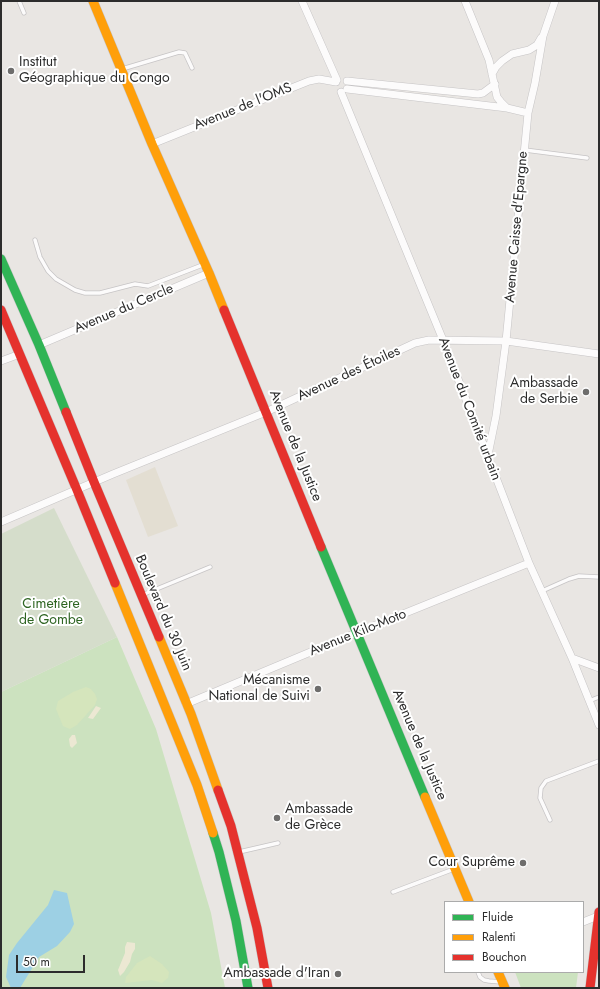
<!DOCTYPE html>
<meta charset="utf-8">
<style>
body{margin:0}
#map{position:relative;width:600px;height:989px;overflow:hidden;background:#e9e6e3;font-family:Jost,sans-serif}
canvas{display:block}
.frame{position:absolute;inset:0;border:2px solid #2c2c2c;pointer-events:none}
.legend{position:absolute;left:444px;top:901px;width:140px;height:72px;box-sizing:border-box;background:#fff;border:1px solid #ababab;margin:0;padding:5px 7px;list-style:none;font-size:12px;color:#2c2c2c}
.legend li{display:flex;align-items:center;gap:8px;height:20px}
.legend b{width:20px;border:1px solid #ababab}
.scale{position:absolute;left:16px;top:955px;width:69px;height:18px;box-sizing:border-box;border:2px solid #2c2c2c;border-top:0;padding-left:5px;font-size:12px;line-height:14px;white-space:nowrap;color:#2c2c2c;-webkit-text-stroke:3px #fff;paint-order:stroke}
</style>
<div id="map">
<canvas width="600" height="989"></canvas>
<div class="frame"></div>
<ul class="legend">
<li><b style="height:5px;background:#30b455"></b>Fluide</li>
<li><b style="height:5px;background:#ff9f0a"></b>Ralenti</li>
<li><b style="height:5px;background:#e5322d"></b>Bouchon</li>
</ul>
<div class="scale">50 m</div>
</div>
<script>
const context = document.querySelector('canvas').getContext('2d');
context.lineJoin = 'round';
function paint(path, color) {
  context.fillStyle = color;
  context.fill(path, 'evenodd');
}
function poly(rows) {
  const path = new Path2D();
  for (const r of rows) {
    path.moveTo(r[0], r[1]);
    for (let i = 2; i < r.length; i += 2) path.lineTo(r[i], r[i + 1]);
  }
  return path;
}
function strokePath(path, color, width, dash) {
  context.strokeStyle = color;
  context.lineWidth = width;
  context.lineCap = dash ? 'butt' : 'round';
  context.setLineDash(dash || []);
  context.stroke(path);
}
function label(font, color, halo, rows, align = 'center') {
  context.font = font + ' Jost,sans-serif';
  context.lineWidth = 4;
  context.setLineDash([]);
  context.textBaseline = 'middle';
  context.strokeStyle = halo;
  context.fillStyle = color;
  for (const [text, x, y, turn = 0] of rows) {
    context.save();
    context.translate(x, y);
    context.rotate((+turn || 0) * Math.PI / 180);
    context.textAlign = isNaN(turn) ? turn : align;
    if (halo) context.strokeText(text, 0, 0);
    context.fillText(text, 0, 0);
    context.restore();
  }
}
paint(poly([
 [155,467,178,526,148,537,126,480]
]), '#e3ded2');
paint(poly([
 [117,637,156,729,211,913,225,988,1,988,1,692],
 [515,972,578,972,576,988,521,988]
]), '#cce2bf');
paint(poly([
 [96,706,101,708,93,719,88,718],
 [72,735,75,735,77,743,72,748,70,746,69,739],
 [127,942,135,943,135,949,132,954,130,962,124,972,120,976,118,970,125,953,125,947]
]), '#ece8d3');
paint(poly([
 [54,508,117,637,1,692,1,534]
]), '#d5ddcb');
paint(poly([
 [86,687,91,689,95,694,97,699,95,705,77,725,70,729,63,726,56,709,58,701,73,692],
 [150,956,162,964,169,972,168,978,162,983,152,980,125,983,126,977,137,963]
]), '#d5e5bc');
paint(poly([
 [54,890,67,893,74,924,70,932,57,946,39,957,20,988,11,988,6,977,9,955,17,943,48,905]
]), '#9dd0e4');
const lane = poly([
 [19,1,24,13],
 [122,69,179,52,185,53,192,68],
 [525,150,587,158],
 [35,240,40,257,48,271,56,279,75,290,85,293,100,293,135,284,148,286,205,264],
 [542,591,569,579,579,576,599,577],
 [142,595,210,567],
 [589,701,599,697],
 [550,820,540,798,541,788,546,781,599,761],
 [239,852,278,843],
 [393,892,454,869],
 [478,972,480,977,484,980,489,981,501,982]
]);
const street = poly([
 [302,1,337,80],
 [465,1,489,60,497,97,501,102,507,108,528,113],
 [492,74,496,67,502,61,512,54,529,50,537,45,541,38],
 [347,81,478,94,483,93,495,84],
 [347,89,507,108],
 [341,92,443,340,529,563,572,658,599,725],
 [152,144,309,81,319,79,336,82],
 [39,345,209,273],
 [1,361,20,354],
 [488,455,496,416,506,341,528,113,535,83,543,36,555,1],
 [1,522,113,474,266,412,415,343,429,340,506,341,599,354],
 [572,658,599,668],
 [186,704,356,633,529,563],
 [583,922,598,916]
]);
const fast = poly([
 [1,259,39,345,66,412],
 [321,547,425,797],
 [213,833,219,852,236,921,248,988]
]);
const slow = poly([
 [93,1,152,144,209,273,224,310],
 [115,583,197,785,213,833],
 [159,637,191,714,218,790],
 [425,797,469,902],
 [498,972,505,988]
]);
const jam = poly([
 [1,310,77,490,115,583],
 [224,310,321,547],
 [66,412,94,482,159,637],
 [218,790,231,826,257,928,268,988],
 [590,988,599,912]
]);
strokePath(lane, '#c6c4c5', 5);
strokePath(street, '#c6c4c5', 8);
strokePath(fast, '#c6c4c5', 10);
strokePath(slow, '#c6c4c5', 10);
strokePath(jam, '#c6c4c5', 10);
strokePath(lane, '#fcfbfb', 3.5);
strokePath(street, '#fcfbfb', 7);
strokePath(fast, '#30b455', 9);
strokePath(slow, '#ff9f0a', 9);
strokePath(jam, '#e5322d', 9);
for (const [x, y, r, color] of [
 [11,71,4,"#6e6d6c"],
 [586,392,4,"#6e6d6c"],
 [318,689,4,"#6e6d6c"],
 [277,818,4,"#6e6d6c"],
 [523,863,4,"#6e6d6c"],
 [338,974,4,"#6e6d6c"]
]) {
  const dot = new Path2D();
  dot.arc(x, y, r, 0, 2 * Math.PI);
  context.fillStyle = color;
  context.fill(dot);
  strokePath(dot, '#fff', 1.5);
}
label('14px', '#2c2c2c', '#fff', [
 ["Institut",19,63,"left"],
 ["Géographique du Congo",19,79,"left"],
 ["Ambassade",578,384],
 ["de Serbie",578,400],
 ["Mécanisme",310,681],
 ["National de Suivi",310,697],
 ["Ambassade",285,810,"left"],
 ["de Grèce",285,826,"left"],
 ["Cour Suprême",515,863],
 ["Ambassade d'Iran",330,974]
], 'right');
label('14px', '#2c2c2c', '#fff', [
 ["Avenue de l'OMS",243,107,-22],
 ["Avenue Caisse d'Epargne",517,227,-85],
 ["Avenue du Cercle",124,309,-23],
 ["Avenue des Étoiles",349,374,-25],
 ["Avenue du Comité urbain",469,409,69],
 ["Avenue de la Justice",295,446,68],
 ["Boulevard du 30 Juin",163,613,67],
 ["Avenue Kilo-Moto",358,633,-22],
 ["Avenue de la Justice",419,745,67]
]);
label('14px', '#2d6421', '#fff', [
 ["Cimetière",51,605],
 ["de Gombe",51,621]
]);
</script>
